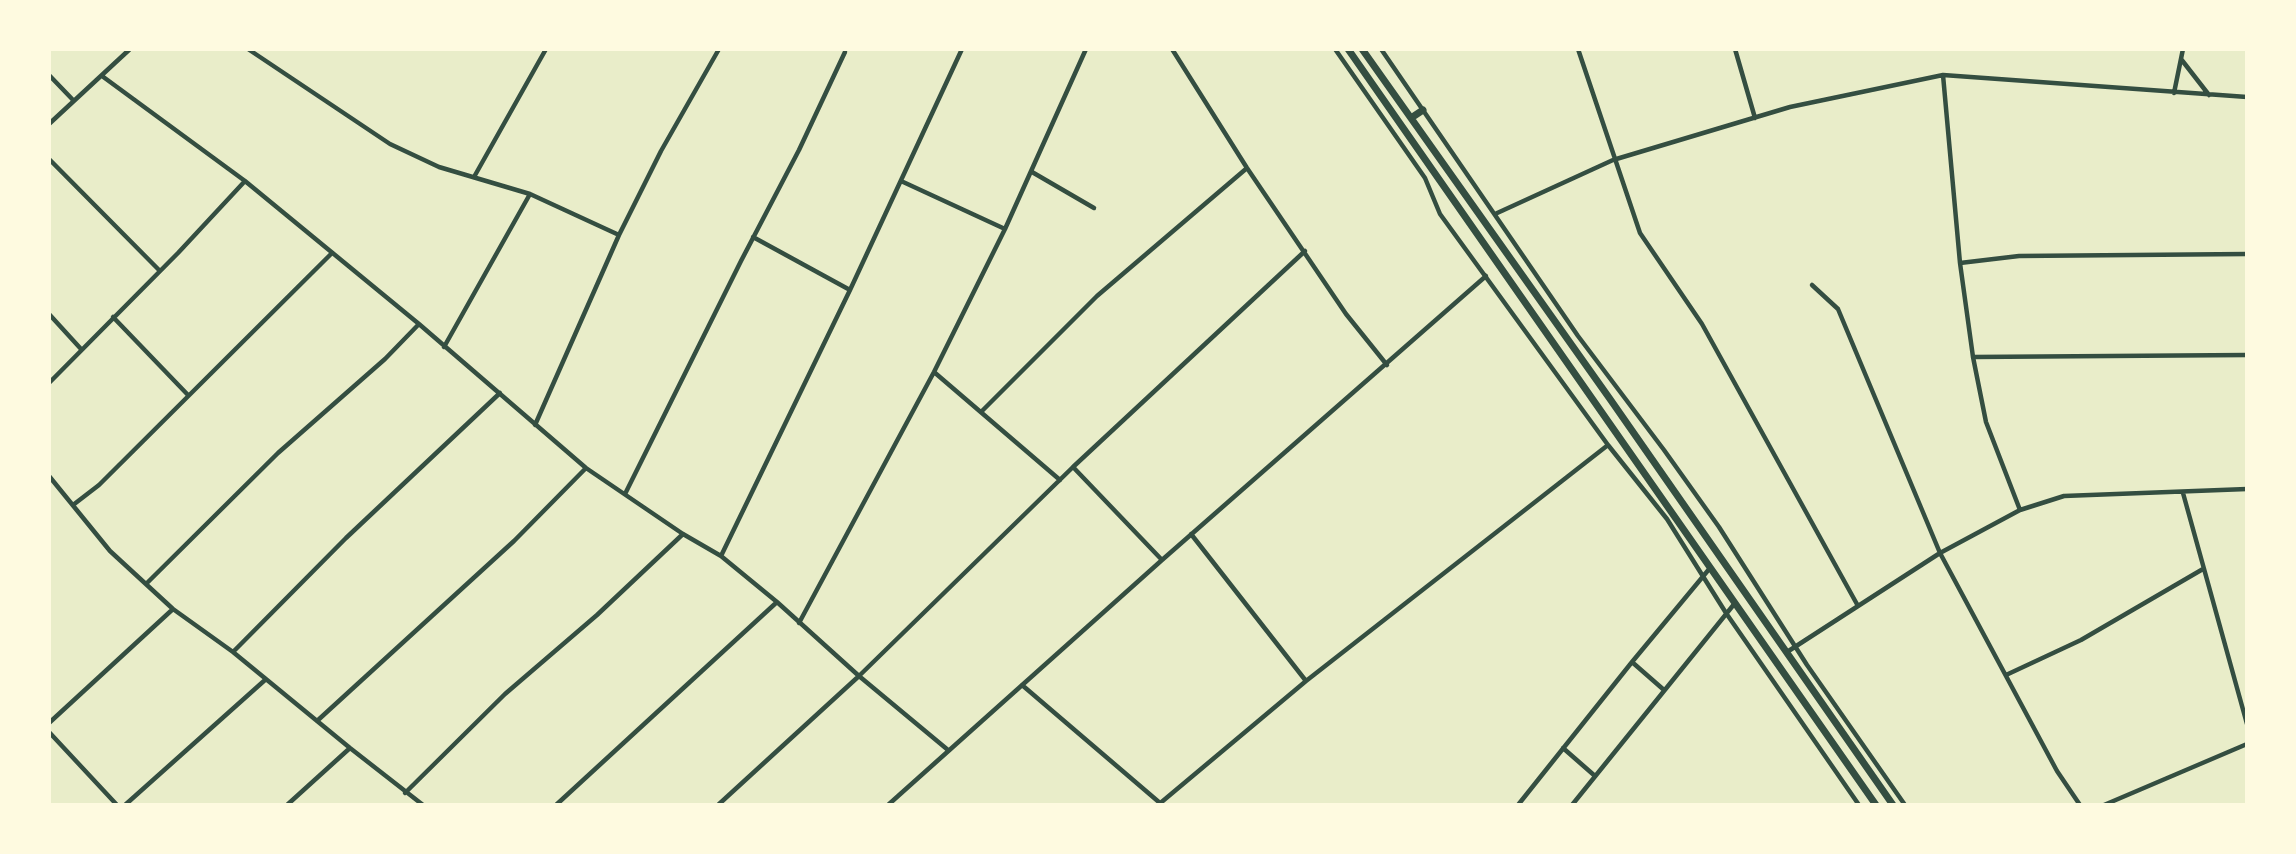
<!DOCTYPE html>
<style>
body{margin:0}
#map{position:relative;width:2296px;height:854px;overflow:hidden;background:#e9edc9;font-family:"Fira Sans",sans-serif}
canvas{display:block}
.frame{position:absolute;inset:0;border:51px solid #fefae0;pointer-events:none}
</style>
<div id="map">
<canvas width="2296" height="854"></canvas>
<div class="frame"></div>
</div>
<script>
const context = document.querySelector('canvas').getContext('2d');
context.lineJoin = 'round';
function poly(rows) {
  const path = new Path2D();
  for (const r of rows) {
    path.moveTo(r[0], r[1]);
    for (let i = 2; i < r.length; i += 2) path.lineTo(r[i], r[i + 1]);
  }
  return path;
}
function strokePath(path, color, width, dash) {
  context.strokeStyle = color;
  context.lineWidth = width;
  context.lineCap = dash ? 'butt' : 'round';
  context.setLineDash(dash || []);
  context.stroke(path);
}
strokePath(poly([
 [248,49,390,144,439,167,530,194,619,235],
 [1172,49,1247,168,1346,314,1387,365],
 [1335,49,1425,178,1440,214,1608,445,1667,519,1726,613,1859,805],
 [1381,49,1578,336,1664,450,1719,527,1807,665,1905,805],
 [1578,49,1640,233,1702,324,1858,606],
 [1735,49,1755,118],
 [2181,59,2209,95],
 [49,75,74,101],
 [1943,75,1960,263,1973,357,1986,422,2020,510],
 [102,76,245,181,419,324,586,468,683,534,721,556,777,602,859,676,948,750],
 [2174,93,2183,49],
 [49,124,130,49],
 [49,159,159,270],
 [1032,172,1094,208],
 [474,177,546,49],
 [901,181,1005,229],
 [1495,214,1613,160,1790,107,1943,75,2247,97],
 [753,237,850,290],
 [1960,263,2019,256,2247,254],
 [1812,285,1838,309,1940,553,2057,771,2080,805],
 [49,314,81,349],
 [113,317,188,395],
 [444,347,530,194],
 [1973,357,2247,355],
 [934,372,1060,480],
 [49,383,178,253,245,181],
 [982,411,1097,296,1247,168],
 [535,425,619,235,661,151,719,49],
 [1073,467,1162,560],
 [49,476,110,551,173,609,233,652,350,748,423,805],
 [2183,493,2247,724],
 [625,494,741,261,799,150,845,52],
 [73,505,99,485,332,253],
 [1191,534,1306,681],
 [721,556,850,290,962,49],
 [147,583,278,453,385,359,419,324],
 [799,623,934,372,1005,229,1086,49],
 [233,652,346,538,500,393],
 [1787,652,1940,553,2020,510,2064,496,2247,489],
 [1632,662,1664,690],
 [2006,675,2081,640,2203,569],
 [1022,685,1160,803],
 [317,721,514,541,586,468],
 [49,723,173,609],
 [49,732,117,805],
 [1563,748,1595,776],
 [405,793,505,694,597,615,683,534],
 [125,805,265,680],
 [287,805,350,748],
 [556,805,777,602],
 [718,805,859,676,1073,467,1305,251],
 [888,805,1162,560,1486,276],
 [1158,805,1306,681,1608,445],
 [1518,805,1632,662,1710,568],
 [1572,805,1735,603],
 [2104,805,2247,744]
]), '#344e41', 4.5);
strokePath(poly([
 [1348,49,1876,805],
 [1362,49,1610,399,1893,805],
 [1411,118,1423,110]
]), '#344e41', 7);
</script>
